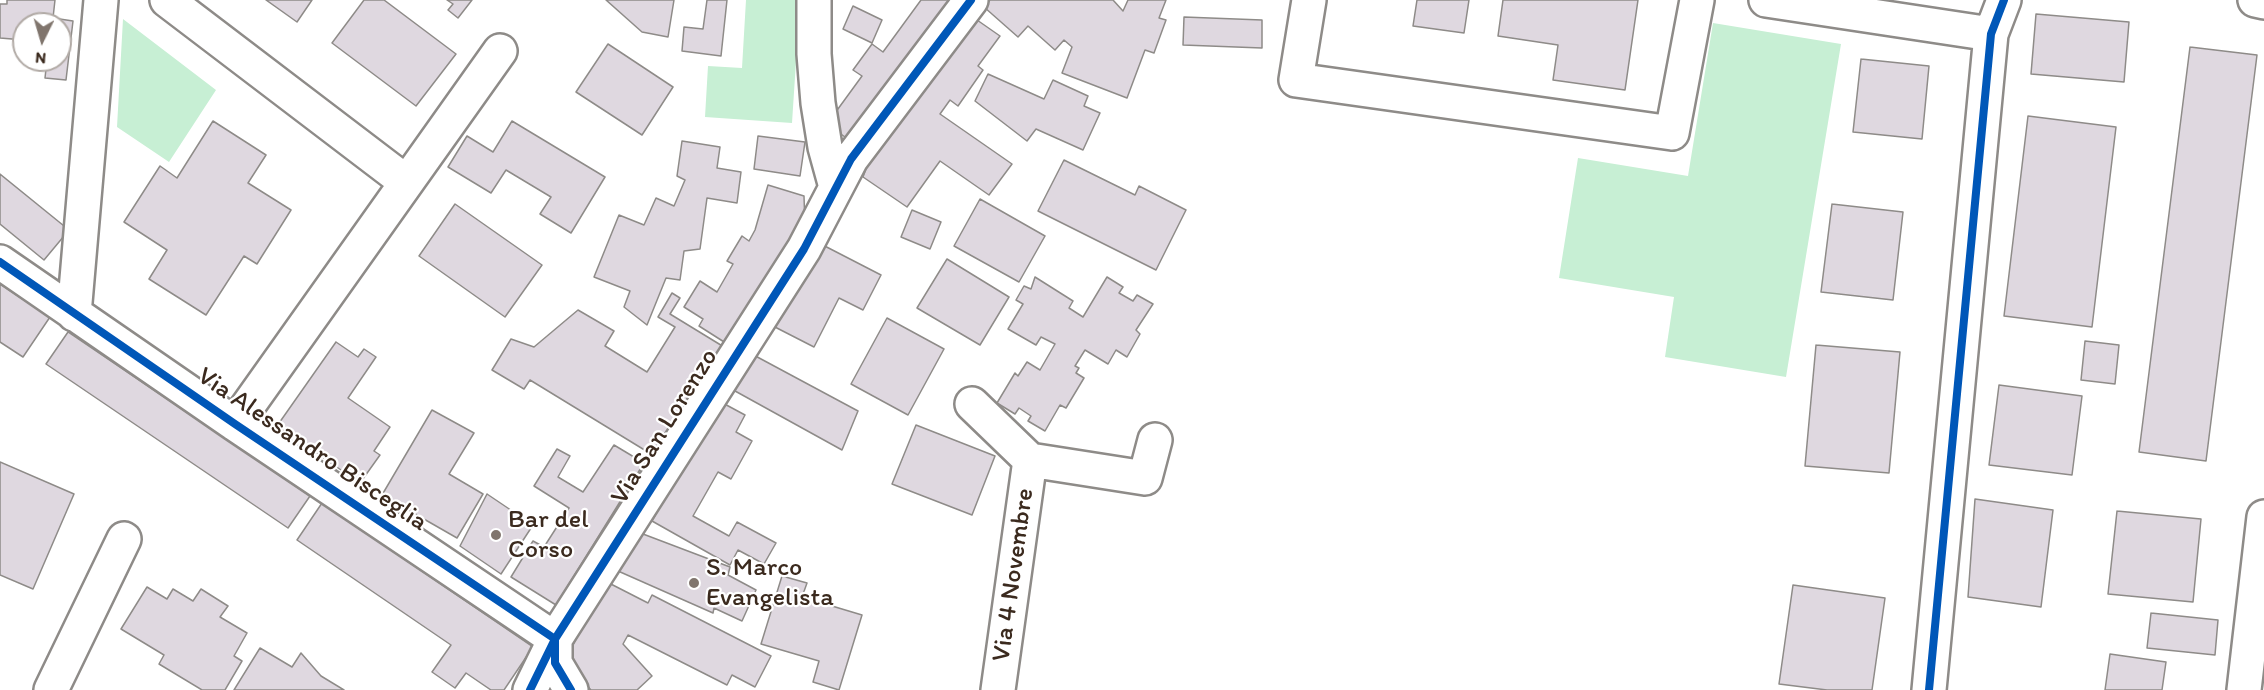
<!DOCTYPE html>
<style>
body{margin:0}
#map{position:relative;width:2264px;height:690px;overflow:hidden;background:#fff;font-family:Itim,sans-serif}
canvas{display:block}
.north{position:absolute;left:12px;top:12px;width:60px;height:60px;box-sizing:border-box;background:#fff;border:2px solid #b1aaa5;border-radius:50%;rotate:185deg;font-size:16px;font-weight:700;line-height:24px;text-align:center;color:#3b2a1e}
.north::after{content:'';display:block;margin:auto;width:21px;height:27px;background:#80756d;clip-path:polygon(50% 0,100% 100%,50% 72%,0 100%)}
</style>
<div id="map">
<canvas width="2264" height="690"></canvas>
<div class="north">N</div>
</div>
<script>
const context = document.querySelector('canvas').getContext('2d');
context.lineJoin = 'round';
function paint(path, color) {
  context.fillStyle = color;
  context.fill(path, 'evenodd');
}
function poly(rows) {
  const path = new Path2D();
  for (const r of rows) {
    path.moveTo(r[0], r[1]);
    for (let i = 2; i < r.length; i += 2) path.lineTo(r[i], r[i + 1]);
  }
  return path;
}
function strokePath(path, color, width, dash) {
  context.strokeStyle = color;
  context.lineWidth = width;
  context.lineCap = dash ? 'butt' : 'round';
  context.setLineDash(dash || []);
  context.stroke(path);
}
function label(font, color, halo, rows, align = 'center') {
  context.font = font + ' Itim,sans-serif';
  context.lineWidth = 4.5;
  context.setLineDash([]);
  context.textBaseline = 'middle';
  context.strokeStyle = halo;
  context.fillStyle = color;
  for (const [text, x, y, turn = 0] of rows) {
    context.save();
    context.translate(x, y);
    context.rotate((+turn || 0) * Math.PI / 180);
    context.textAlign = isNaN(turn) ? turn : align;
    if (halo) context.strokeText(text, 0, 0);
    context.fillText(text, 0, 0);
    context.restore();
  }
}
paint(poly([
 [746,0,800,0,792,123,705,117,708,66,742,68],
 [123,19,216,90,169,162,117,127],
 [1713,23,1841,44,1786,377,1665,357,1674,297,1559,278,1578,158,1688,176]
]), '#c7efd4');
const building = poly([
 [7,0,55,0,53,18,73,21,66,80,45,78,47,60,60,60,60,24,24,24,24,40,0,38,0,4,7,4,7,0],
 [266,0,312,0,297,22,266,0],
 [364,0,384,0,456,54,416,106,332,43,364,0],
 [447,0,472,0,458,18,448,10,453,4,447,0],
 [606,0,674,0,668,37,642,32,606,0],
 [707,0,727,0,721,56,682,51,684,27,703,29,707,0],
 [921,0,962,0,856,145,827,124,862,76,853,70,872,44,883,52,921,0],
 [990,0,1113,0,1123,11,1128,0,1166,0,1159,18,1166,20,1154,53,1145,50,1127,98,1062,73,1072,47,1064,40,1055,50,1028,26,1018,37,984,7,990,0],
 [1417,0,1469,0,1464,33,1413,26,1417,0],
 [1503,0,1638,0,1625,90,1553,80,1558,45,1498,36,1503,0],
 [853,6,882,20,872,43,843,29,853,6],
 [967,13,1000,36,978,66,983,70,958,106,950,100,940,114,1012,164,989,195,940,161,907,207,863,177,877,138,967,13],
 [2036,14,2129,22,2124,82,2031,74,2036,14],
 [1184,17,1262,20,1262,48,1183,45,1184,17],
 [608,44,673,87,642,135,576,92,608,44],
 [2190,47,2257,55,2206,461,2139,452,2190,47],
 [1861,59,1929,66,1922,139,1853,132,1861,59],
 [988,74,1044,99,1053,80,1088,96,1084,106,1100,113,1083,150,1036,129,1027,141,975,101,988,74],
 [2028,116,2116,127,2092,327,2004,316,2028,116],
 [213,121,266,155,248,183,291,210,257,264,244,256,206,315,149,279,167,250,124,222,160,166,177,178,213,121],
 [512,121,605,177,571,233,540,214,551,197,506,170,491,193,448,167,467,136,493,152,512,121],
 [758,136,805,142,800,176,754,169,758,136],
 [682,141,720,147,717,168,741,172,737,203,707,198,700,249,684,251,680,280,666,278,647,325,624,307,630,291,594,277,619,215,644,225,656,198,674,206,685,180,677,176,682,141],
 [1064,160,1135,195,1139,186,1186,210,1156,270,1038,211,1064,160],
 [0,174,69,230,44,260,0,224,0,174],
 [768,185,804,196,805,227,732,347,699,326,703,319,684,307,700,281,717,292,733,264,727,261,742,236,749,241,755,230,768,185],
 [980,199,1045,236,1019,282,954,246,980,199],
 [455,204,542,265,505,317,419,256,455,204],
 [1832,204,1903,212,1893,300,1821,292,1832,204],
 [912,210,941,222,930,249,901,237,912,210],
 [815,241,881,275,863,310,839,298,814,347,771,325,815,241],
 [947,259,1009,297,980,345,917,308,947,259],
 [1035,277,1073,301,1069,308,1083,317,1107,277,1123,287,1119,293,1133,301,1137,295,1153,304,1136,330,1140,334,1127,357,1116,350,1108,364,1085,350,1075,366,1079,368,1076,373,1084,378,1066,408,1060,405,1045,431,1028,421,1031,416,1019,408,1015,414,997,403,1015,373,1018,376,1027,362,1040,370,1055,344,1041,337,1036,345,1008,329,1023,304,1016,300,1024,286,1031,289,1035,277],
 [0,284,50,317,23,357,0,342,0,284],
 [672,293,680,298,670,314,724,347,656,457,530,380,524,389,492,370,511,339,534,347,578,310,614,331,605,346,647,372,675,327,658,317,672,293],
 [887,318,944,349,908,415,851,384,887,318],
 [68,332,310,496,288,528,46,364,68,332],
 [2085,341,2119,345,2115,384,2081,380,2085,341],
 [336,342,358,357,364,349,376,357,348,398,390,427,374,451,380,455,360,483,277,426,336,342],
 [1816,345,1900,352,1889,473,1805,466,1816,345],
 [748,352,858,411,842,450,726,386,748,352],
 [1999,385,2082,396,2072,475,1989,465,1999,385],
 [719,401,745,415,736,432,752,441,731,479,718,472,693,516,729,536,737,522,776,543,764,564,738,550,730,565,652,521,719,401],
 [432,410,474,433,449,474,483,494,457,538,382,495,432,410],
 [916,425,995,456,972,515,892,484,916,425],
 [614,445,644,463,556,605,511,577,533,541,544,547,569,508,534,486,557,449,570,456,558,477,583,492,614,445],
 [0,462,74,494,33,589,0,575,0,462],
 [487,494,533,525,501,574,460,546,487,494],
 [1975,499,2053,510,2041,607,1968,597,1975,499],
 [322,503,533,647,504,690,491,690,466,673,455,688,432,672,451,645,297,540,322,503],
 [2117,511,2201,519,2193,602,2108,594,2117,511],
 [643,534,730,567,728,575,756,590,742,621,714,608,713,613,618,571,643,534],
 [782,576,807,583,802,597,862,615,839,690,813,682,819,661,761,644,782,576],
 [605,581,648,603,652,595,771,656,755,687,732,675,727,685,628,635,623,644,652,676,637,690,591,690,565,661,605,581],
 [1793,585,1885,598,1872,690,1827,690,1779,684,1793,585],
 [147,587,167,599,173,589,193,601,201,589,228,606,220,617,247,633,234,656,242,661,225,690,202,690,159,664,164,655,121,629,147,587],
 [2151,613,2218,620,2215,655,2147,648,2151,613],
 [260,648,292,667,301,653,321,676,344,690,234,690,260,648],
 [2110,654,2166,662,2162,690,2105,690,2110,654]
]);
paint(building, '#dfd8e0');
strokePath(building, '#8e8b88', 1.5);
const street = poly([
 [167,0,406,182],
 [814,0,814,54,818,103,825,147,836,187],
 [1309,0,1296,80,1672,133,1697,0],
 [1766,0,1991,34],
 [2255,0,2264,2],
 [0,262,235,424,555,639,555,663,571,690],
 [74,314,101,0],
 [972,404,1030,460,1145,478,1155,440],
 [235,424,500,51],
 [51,690,124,539],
 [530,690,555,639,804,249,851,159,971,0],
 [998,690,1030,460],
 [1929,690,1991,34,2004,0],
 [2244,690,2264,517]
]);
strokePath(street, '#8e8b88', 38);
strokePath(street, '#fff', 33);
strokePath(poly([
 [0,262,235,424,555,639,555,663,571,690],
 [530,690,555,639,804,249,851,159,971,0],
 [1929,690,1991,34,2004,0]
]), '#0057b8', 8);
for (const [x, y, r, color] of [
 [496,535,6,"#80756d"],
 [694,583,6,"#80756d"]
]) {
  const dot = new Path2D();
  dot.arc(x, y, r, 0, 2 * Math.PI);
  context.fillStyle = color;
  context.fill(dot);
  strokePath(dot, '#fff', 2);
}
label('26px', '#3b2a1e', '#fff', [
 ["Via San Lorenzo",665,427,-58],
 ["Via Alessandro Bisceglia",312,450,34],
 ["Via 4 Novembre",1014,575,-82]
]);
label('26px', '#3b2a1e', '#fff', [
 ["Bar del",508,520],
 ["Corso",508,550],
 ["S. Marco",706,568],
 ["Evangelista",706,598]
], 'left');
</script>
